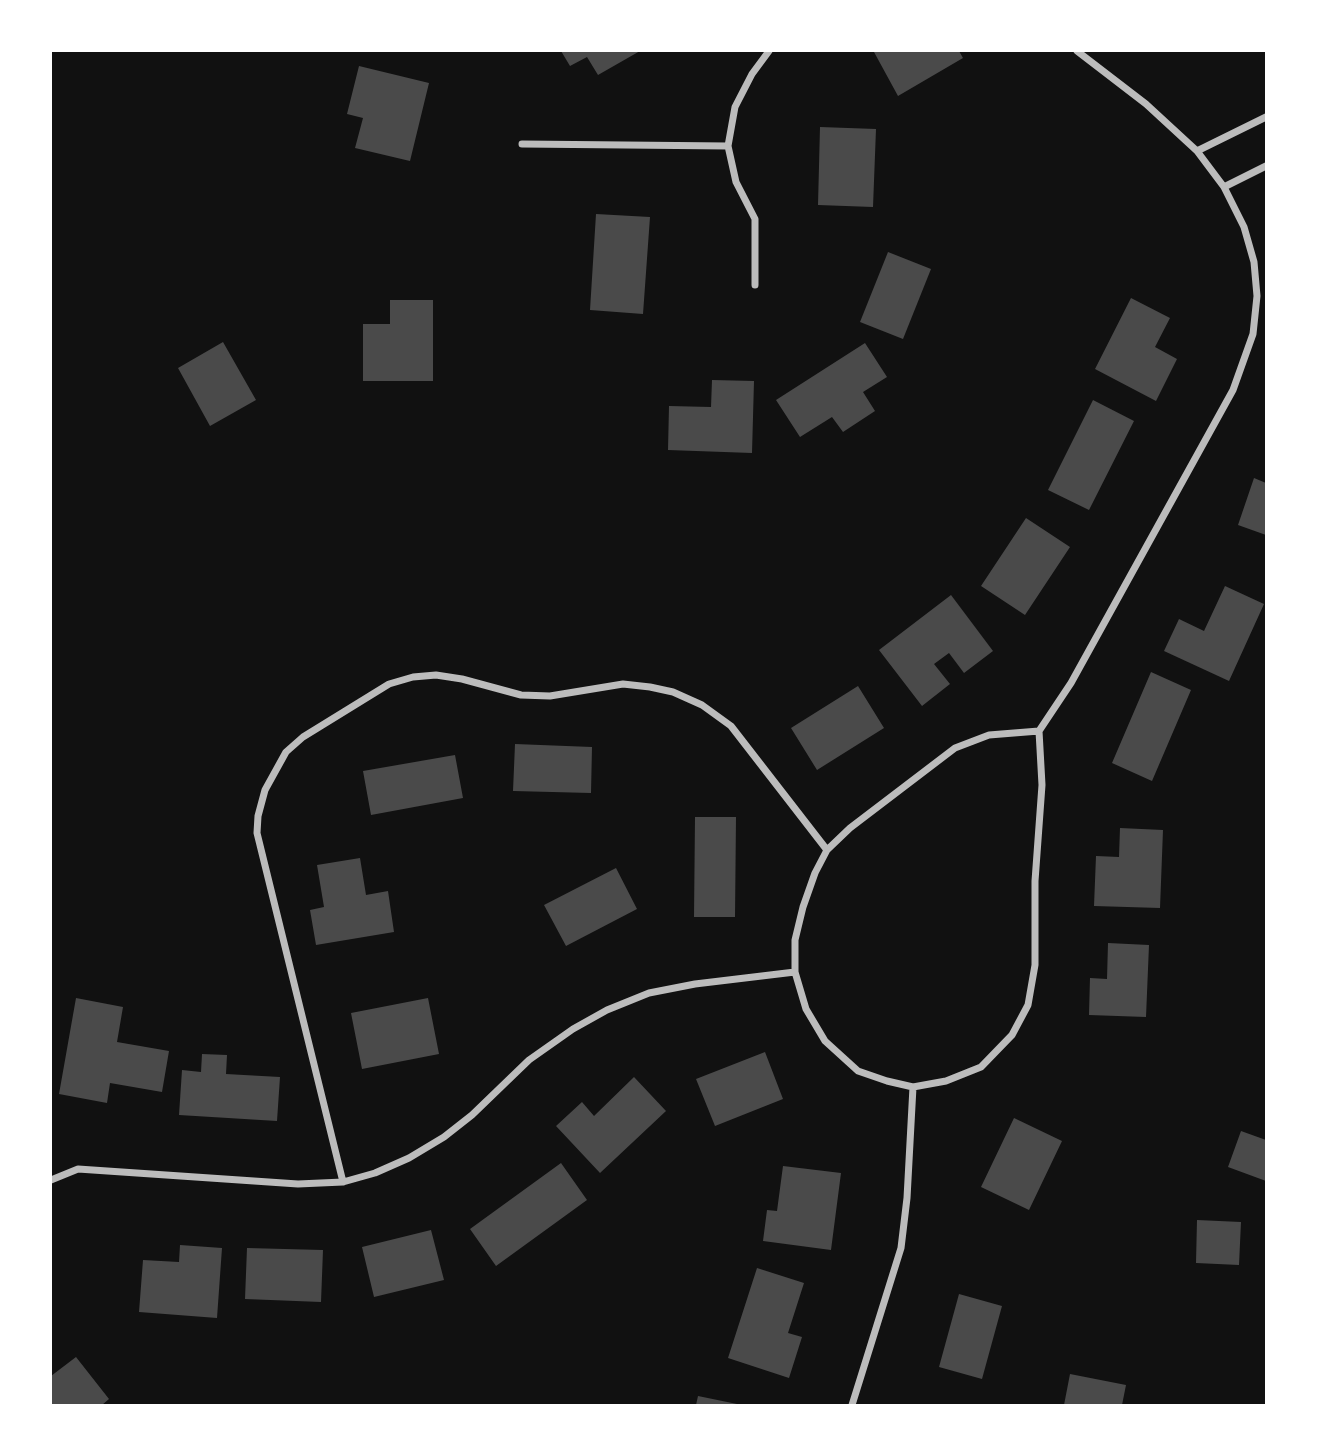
<!DOCTYPE html>
<style>
body{margin:0}
#map{position:relative;width:1317px;height:1456px;overflow:hidden;background:#111;font-family:Quicksand,sans-serif}
canvas{display:block}
.frame{position:absolute;inset:0;border:52px solid #fff;pointer-events:none}
</style>
<div id="map">
<canvas width="1317" height="1456"></canvas>
<div class="frame"></div>
</div>
<script>
const context = document.querySelector('canvas').getContext('2d');
context.lineJoin = 'round';
function paint(path, color) {
  context.fillStyle = color;
  context.fill(path, 'evenodd');
}
function poly(rows) {
  const path = new Path2D();
  for (const r of rows) {
    path.moveTo(r[0], r[1]);
    for (let i = 2; i < r.length; i += 2) path.lineTo(r[i], r[i + 1]);
  }
  return path;
}
function strokePath(path, color, width, dash) {
  context.strokeStyle = color;
  context.lineWidth = width;
  context.lineCap = dash ? 'butt' : 'round';
  context.setLineDash(dash || []);
  context.stroke(path);
}
paint(poly([
 [561,51,640,51,598,75,587,57,570,66],
 [876,51,959,51,963,58,898,96,874,52],
 [359,66,429,83,410,161,355,148,363,118,347,114],
 [820,127,876,129,873,207,818,205],
 [596,214,650,217,643,314,590,310],
 [888,252,931,269,903,339,860,322],
 [1131,298,1170,318,1155,347,1177,359,1156,401,1095,369],
 [390,300,433,300,433,381,363,381,363,324,390,324],
 [223,342,256,400,210,426,178,368],
 [865,343,887,377,863,392,875,411,843,432,832,417,800,437,776,400],
 [712,380,754,381,752,453,668,450,669,406,711,407],
 [1093,400,1134,421,1089,510,1048,490],
 [1254,478,1266,483,1266,535,1238,525],
 [1026,518,1070,547,1025,615,981,586],
 [1225,586,1264,604,1229,681,1164,651,1179,619,1204,631],
 [951,595,993,651,964,673,949,653,934,664,950,684,922,706,879,650],
 [1151,672,1191,690,1152,781,1112,763],
 [858,686,884,728,817,770,791,728],
 [515,744,592,747,591,793,513,791],
 [455,755,463,798,371,815,363,771],
 [695,817,736,817,735,917,694,917],
 [1120,828,1163,830,1160,908,1094,906,1096,856,1119,857],
 [360,858,366,895,388,891,394,932,316,945,310,910,324,907,317,865],
 [616,868,637,909,566,946,544,905],
 [1108,943,1149,945,1146,1017,1089,1015,1090,978,1107,979],
 [76,998,123,1007,117,1042,169,1051,162,1092,110,1083,107,1103,59,1094],
 [428,998,439,1054,362,1069,351,1013],
 [765,1052,783,1099,715,1126,696,1079],
 [202,1054,227,1055,226,1074,280,1077,277,1121,179,1115,182,1070,201,1072],
 [634,1077,666,1111,600,1173,556,1126,582,1102,594,1116],
 [1014,1118,1062,1141,1029,1210,981,1187],
 [1241,1131,1266,1140,1266,1181,1228,1167],
 [561,1163,587,1200,496,1266,470,1229],
 [783,1166,841,1173,831,1250,763,1241,767,1210,777,1211],
 [1197,1220,1241,1222,1239,1265,1196,1263],
 [431,1230,444,1280,374,1297,362,1247],
 [180,1245,222,1248,217,1318,139,1312,143,1260,179,1262],
 [247,1248,323,1250,321,1302,245,1299],
 [757,1268,804,1283,788,1333,802,1337,789,1378,728,1358],
 [959,1294,1002,1306,982,1379,939,1367],
 [76,1357,109,1399,102,1405,51,1405,51,1376],
 [1070,1374,1126,1385,1122,1405,1064,1405],
 [698,1396,737,1404,737,1405,696,1405]
]), '#4a4a4a');
strokePath(poly([
 [522,144,728,146],
 [1197,151,1266,117],
 [1224,187,1266,166],
 [755,285,755,219,736,182,728,146,735,107,752,74,769,51],
 [1039,731,989,735,955,748,850,828,827,850,815,873,803,907,795,940,795,972,806,1009,825,1041,858,1071,887,1081,913,1087,946,1081,981,1067,1012,1035,1028,1005,1035,965,1035,881,1042,785,1039,731,1071,683,1233,390,1253,334,1257,296,1254,262,1244,227,1224,187,1197,151,1146,104,1077,51],
 [51,1180,78,1169,298,1184,343,1182,375,1173,409,1158,444,1137,472,1115,529,1060,573,1029,607,1010,649,993,695,984,795,972],
 [343,1182,257,833,258,816,265,790,286,752,303,737,389,684,413,677,436,675,462,679,521,695,550,696,623,684,650,687,673,692,702,705,731,726,827,850],
 [852,1405,901,1248,907,1198,913,1087]
]), '#bcbcbc', 7);
</script>
